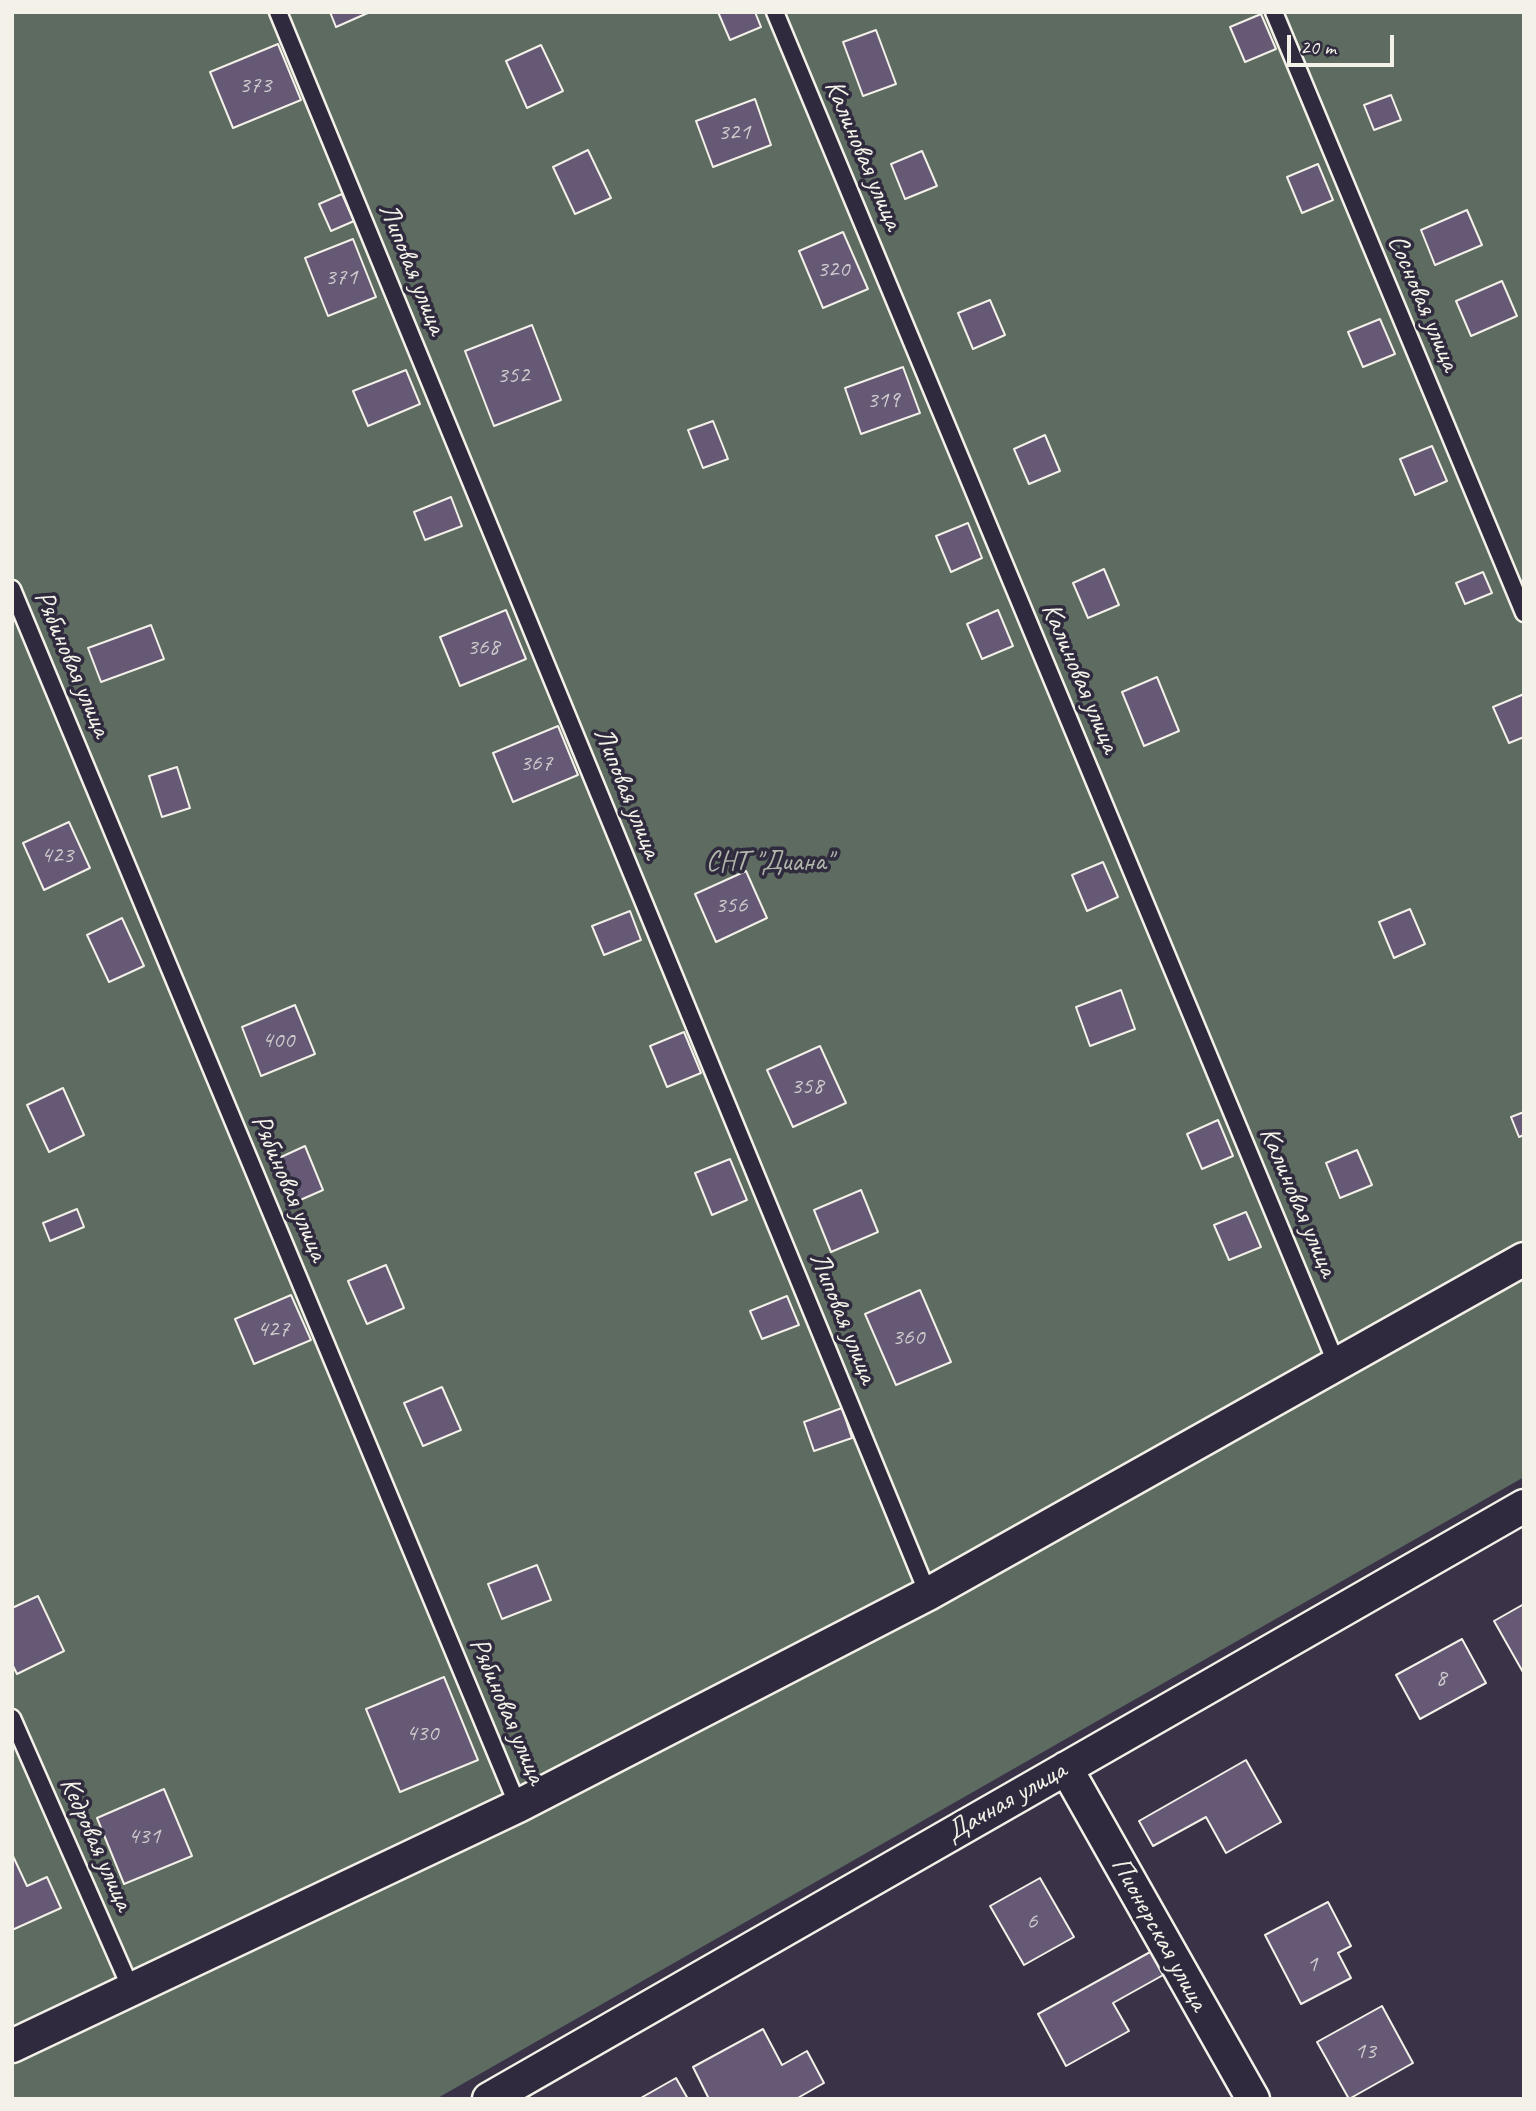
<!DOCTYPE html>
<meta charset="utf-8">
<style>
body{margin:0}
#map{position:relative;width:1536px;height:2111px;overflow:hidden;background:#3a3348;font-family:Caveat,sans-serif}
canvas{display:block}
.frame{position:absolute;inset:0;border:14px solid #f4f1e8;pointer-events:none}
.scale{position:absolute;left:1287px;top:35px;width:107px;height:32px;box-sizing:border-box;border:4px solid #f4f1e8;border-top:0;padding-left:9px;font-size:21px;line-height:24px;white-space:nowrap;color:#f4f1e8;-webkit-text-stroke:5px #2f2a3d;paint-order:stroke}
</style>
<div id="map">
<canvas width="1536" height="2111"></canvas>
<div class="frame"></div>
<div class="scale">20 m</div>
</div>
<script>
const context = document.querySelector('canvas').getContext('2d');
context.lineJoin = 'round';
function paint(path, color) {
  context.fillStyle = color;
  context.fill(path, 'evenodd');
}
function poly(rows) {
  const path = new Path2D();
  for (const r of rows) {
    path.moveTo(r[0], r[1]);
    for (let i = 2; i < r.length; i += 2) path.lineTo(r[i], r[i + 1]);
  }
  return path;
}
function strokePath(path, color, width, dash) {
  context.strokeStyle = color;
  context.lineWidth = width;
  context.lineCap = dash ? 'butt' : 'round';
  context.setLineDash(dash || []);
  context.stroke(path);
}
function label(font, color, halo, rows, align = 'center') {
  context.font = font + ' Caveat,sans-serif';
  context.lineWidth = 7;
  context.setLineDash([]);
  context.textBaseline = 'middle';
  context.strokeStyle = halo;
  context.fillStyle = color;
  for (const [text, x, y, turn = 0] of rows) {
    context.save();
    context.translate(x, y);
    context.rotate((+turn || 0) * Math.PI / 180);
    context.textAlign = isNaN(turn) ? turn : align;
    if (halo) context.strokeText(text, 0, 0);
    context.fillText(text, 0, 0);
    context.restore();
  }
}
paint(poly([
 [12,12,1524,12,1524,1477,436,2099,12,2099]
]), '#5e6b61');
const building = poly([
 [330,12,370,12,336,27,330,12],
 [718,12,755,12,761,27,730,40,718,12],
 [1261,14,1276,49,1245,62,1230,27,1261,14],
 [876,30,896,84,863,96,843,42,876,30],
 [278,44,301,100,233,128,210,72,278,44],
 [541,45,563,91,527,108,506,61,541,45],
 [1391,95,1401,120,1374,130,1364,105,1391,95],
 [755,99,771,145,713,167,696,121,755,99],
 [588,150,611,198,575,214,553,167,588,150],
 [922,151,937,186,905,199,891,164,922,151],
 [1318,164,1333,200,1302,213,1287,177,1318,164],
 [342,194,354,221,331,231,319,204,342,194],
 [1467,210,1482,245,1435,265,1421,230,1467,210],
 [843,232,868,289,823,308,799,251,843,232],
 [353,239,376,297,328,316,305,258,353,239],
 [1502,281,1517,316,1471,336,1456,301,1502,281],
 [990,300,1005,335,973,349,958,313,990,300],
 [1380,319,1395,354,1363,367,1348,332,1380,319],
 [532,325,561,400,494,426,465,351,532,325],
 [903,367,920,413,861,434,845,388,903,367],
 [406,370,420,404,368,426,353,391,406,370],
 [713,421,728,459,703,468,688,430,713,421],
 [1045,435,1060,471,1029,484,1014,449,1045,435],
 [1432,446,1447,481,1415,495,1400,459,1432,446],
 [451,497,462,526,425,540,414,512,451,497],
 [968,523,982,558,951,572,936,536,968,523],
 [1104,569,1119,605,1088,618,1073,583,1104,569],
 [1483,572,1492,593,1465,604,1456,583,1483,572],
 [506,610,526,659,460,686,440,637,506,610],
 [998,610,1013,646,982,659,967,624,998,610],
 [151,625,164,659,101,682,88,648,151,625],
 [1157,677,1179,731,1144,746,1122,692,1157,677],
 [1524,694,1524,737,1509,743,1493,707,1524,694],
 [558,726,578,775,513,802,493,753,558,726],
 [177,767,190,808,162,817,149,776,177,767],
 [69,822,90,868,44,890,23,843,69,822],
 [1103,862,1118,897,1087,911,1072,875,1103,862],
 [746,871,767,918,716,942,695,894,746,871],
 [1410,909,1425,944,1394,958,1379,922,1410,909],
 [630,911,641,940,604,955,592,926,630,911],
 [122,918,144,966,109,982,87,935,122,918],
 [1121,990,1135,1029,1090,1046,1076,1007,1121,990],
 [295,1005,315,1054,261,1076,242,1027,295,1005],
 [684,1032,701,1073,667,1087,650,1046,684,1032],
 [820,1046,846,1103,793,1127,767,1070,820,1046],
 [63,1088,84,1135,49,1152,27,1105,63,1088],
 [1524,1112,1524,1135,1519,1137,1511,1117,1524,1112],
 [1218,1120,1233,1156,1202,1169,1187,1134,1218,1120],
 [305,1146,323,1190,298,1201,279,1158,305,1146],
 [1357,1150,1372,1185,1340,1198,1326,1163,1357,1150],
 [730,1159,747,1200,712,1215,695,1173,730,1159],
 [861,1190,878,1232,831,1252,814,1210,861,1190],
 [77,1209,84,1227,50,1241,43,1223,77,1209],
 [1246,1212,1261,1247,1229,1260,1214,1225,1246,1212],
 [386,1265,404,1308,367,1324,348,1281,386,1265],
 [920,1290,951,1362,896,1385,865,1314,920,1290],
 [291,1295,311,1340,254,1364,235,1319,291,1295],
 [787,1296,799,1325,762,1339,750,1311,787,1296],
 [442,1387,461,1430,423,1446,404,1403,442,1387],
 [842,1408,852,1438,814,1451,804,1422,842,1408],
 [537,1565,551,1600,502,1619,488,1584,537,1565],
 [38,1596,64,1651,17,1674,12,1664,12,1608,38,1596],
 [1524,1604,1524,1674,1494,1621,1524,1604],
 [1462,1639,1486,1683,1420,1719,1396,1675,1462,1639],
 [444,1677,478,1760,400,1792,366,1709,444,1677],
 [1246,1760,1281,1822,1226,1853,1206,1817,1153,1846,1139,1821,1246,1760],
 [164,1789,192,1856,124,1884,97,1818,164,1789],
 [12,1854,27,1886,47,1877,61,1908,12,1930,12,1854],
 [1040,1878,1074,1937,1024,1965,990,1906,1040,1878],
 [1328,1902,1351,1946,1338,1953,1351,1978,1301,2004,1265,1935,1328,1902],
 [1152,1951,1165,1974,1113,2003,1129,2031,1066,2066,1038,2014,1152,1951],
 [1382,2006,1413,2063,1349,2099,1317,2042,1382,2006],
 [763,2029,782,2065,807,2051,824,2083,796,2099,709,2099,693,2067,763,2029],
 [676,2078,688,2099,639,2099,676,2078]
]);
paint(building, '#655976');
strokePath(building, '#f4f1e8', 2);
const service = poly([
 [278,12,928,1594],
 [775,12,1337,1365],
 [1274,12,1524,613],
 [12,589,518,1806],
 [12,1718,132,1991]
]);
const minor = poly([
 [1066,1768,1253,2099],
 [12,2046,518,1806,928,1594,1524,1259],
 [489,2099,1524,1506]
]);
strokePath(service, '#f4f1e8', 21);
strokePath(minor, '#f4f1e8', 37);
strokePath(service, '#2f2a3d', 16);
strokePath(minor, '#2f2a3d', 32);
label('24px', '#d0cbcc', null, [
 ["373",255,86],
 ["321",734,133],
 ["320",833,270],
 ["371",341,278],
 ["352",513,376],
 ["319",883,401],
 ["368",483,648],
 ["367",536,764],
 ["423",57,856],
 ["356",731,906],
 ["400",278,1041],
 ["358",807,1087],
 ["427",273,1330],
 ["360",908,1338],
 ["8",1441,1679],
 ["430",422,1734],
 ["431",144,1837],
 ["6",1032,1922],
 ["1",1312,1965],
 ["13",1365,2052]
]);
label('28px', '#f4f1e8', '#2f2a3d', [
 ["Калиновая улица",863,155,67],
 ["Липовая улица",412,269,68],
 ["Сосновая улица",1423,303,67],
 ["Рябиновая улица",72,664,67],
 ["Калиновая улица",1080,678,67],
 ["Липовая улица",627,793,68],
 ["Рябиновая улица",289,1188,67],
 ["Калиновая улица",1298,1202,67],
 ["Липовая улица",843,1318,68],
 ["Рябиновая улица",507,1711,67],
 ["Дачная улица",1006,1802,-30],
 ["Кедровая улица",96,1844,66],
 ["Пионерская улица",1159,1934,61]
]);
label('28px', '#b0b5ab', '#2f2a3d', [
 ["СНТ \"Диана\"",769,863]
]);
</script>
